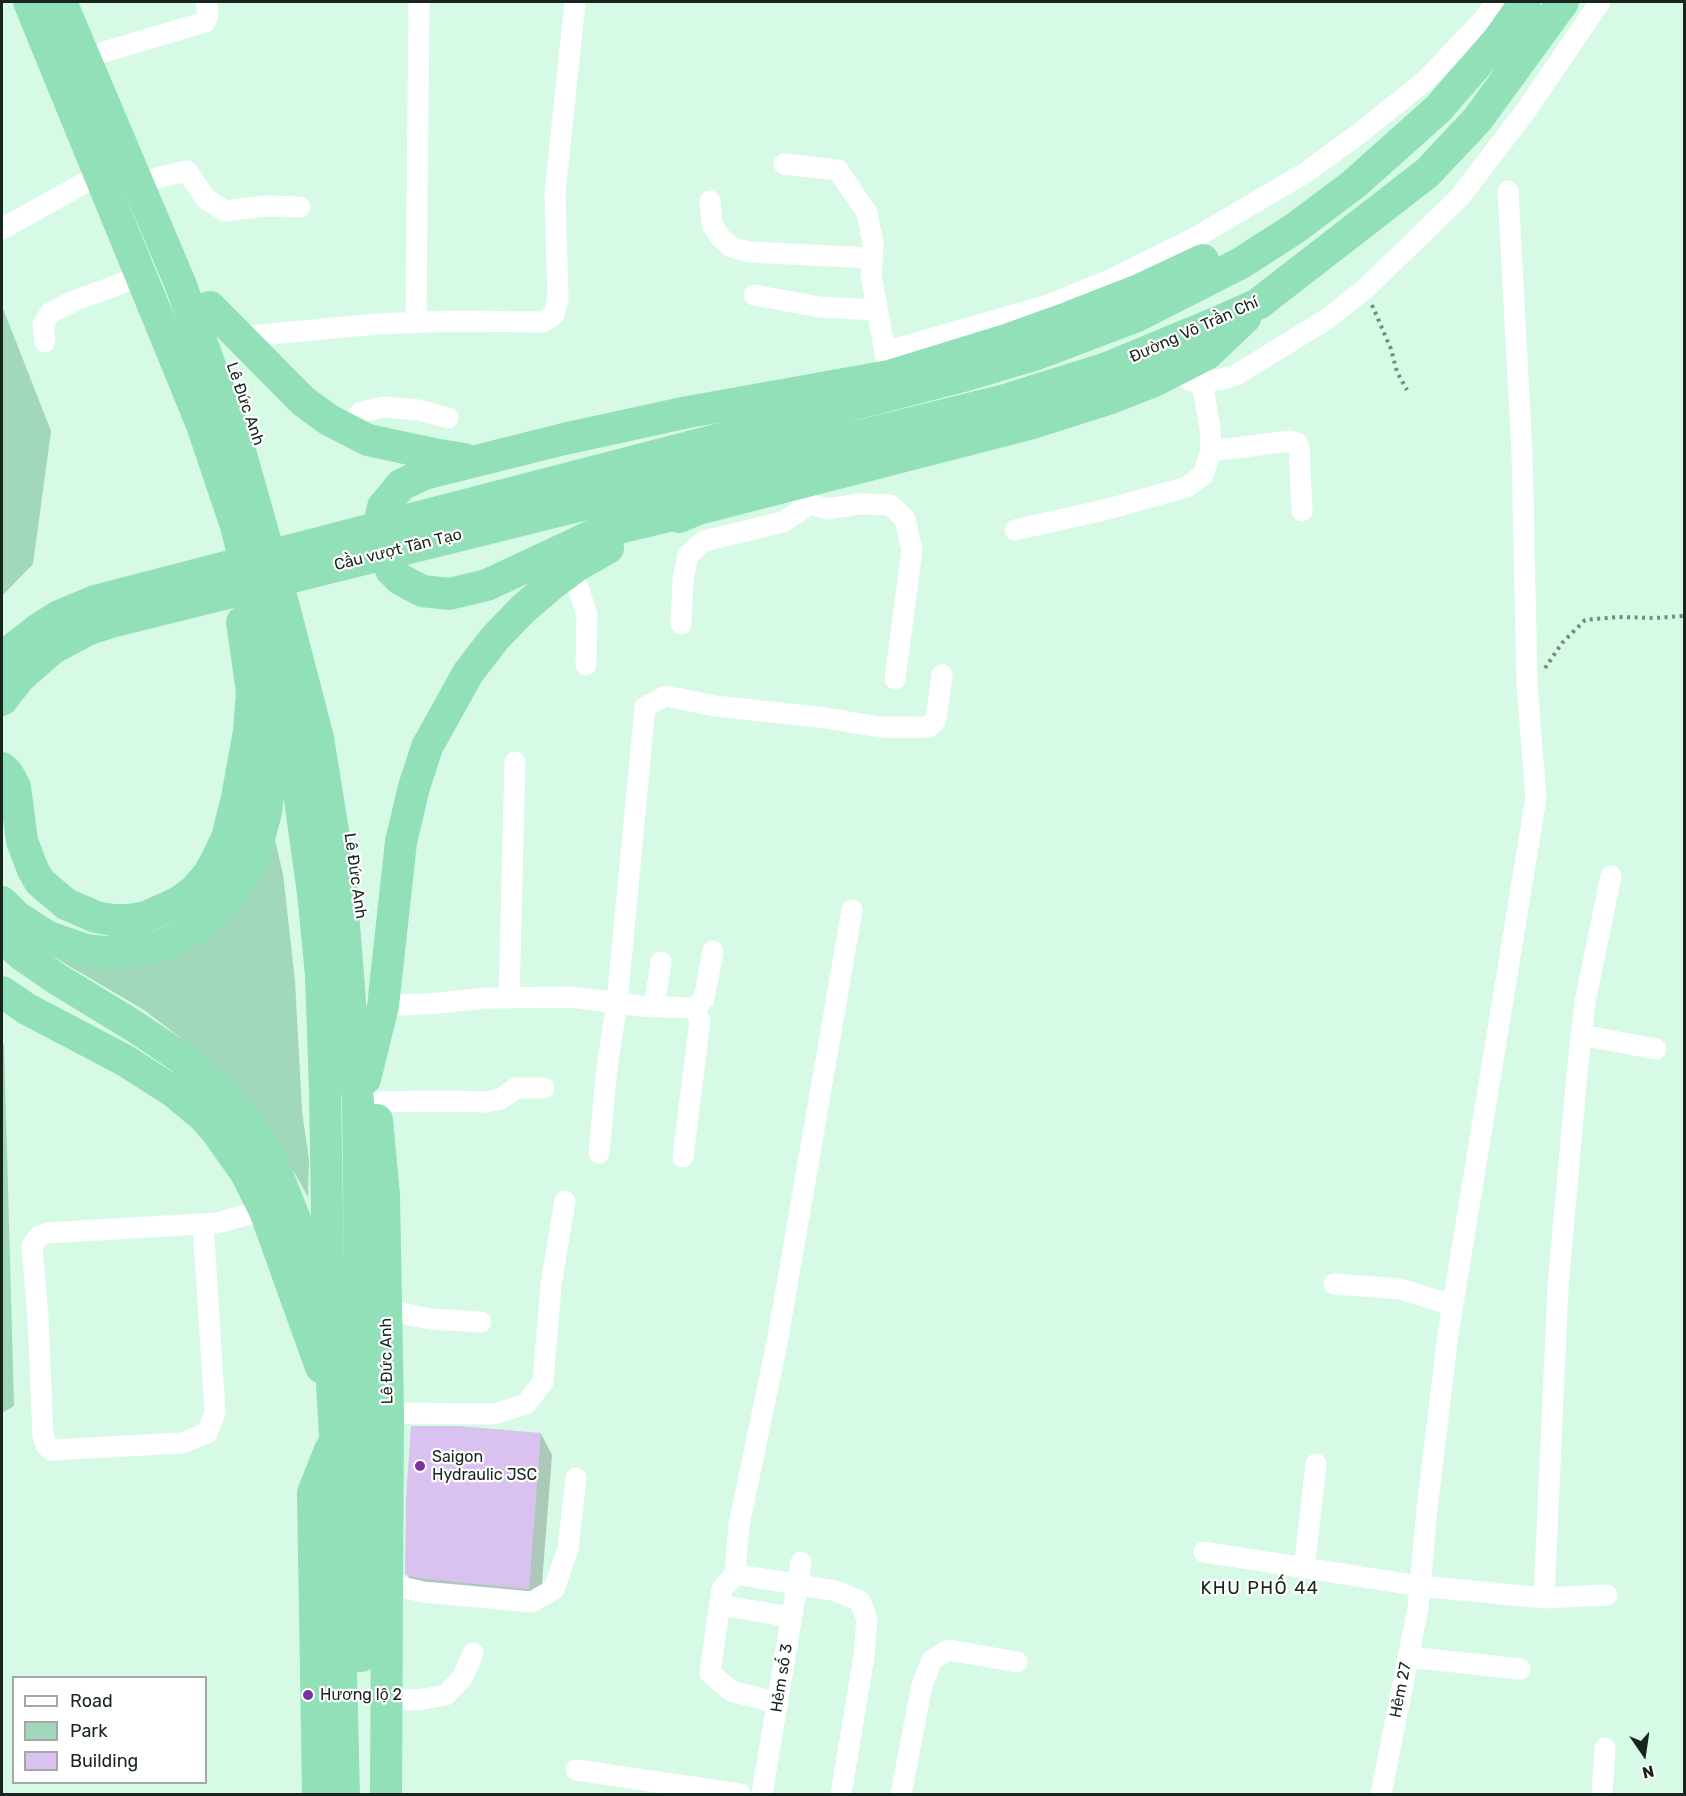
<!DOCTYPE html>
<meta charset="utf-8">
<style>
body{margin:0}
#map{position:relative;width:1686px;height:1796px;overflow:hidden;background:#d6fae6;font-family:Rubik,sans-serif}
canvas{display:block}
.frame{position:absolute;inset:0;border:3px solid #17251e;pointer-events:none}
.legend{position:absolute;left:12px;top:1676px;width:195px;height:108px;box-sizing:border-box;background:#fff;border:2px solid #a2a8a5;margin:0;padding:8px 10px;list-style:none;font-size:18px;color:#17251e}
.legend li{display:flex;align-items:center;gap:12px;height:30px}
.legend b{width:30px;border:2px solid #a2a8a5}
.north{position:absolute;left:1614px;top:1724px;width:60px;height:60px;-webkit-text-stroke:4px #fff;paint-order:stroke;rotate:167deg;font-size:16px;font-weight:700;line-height:24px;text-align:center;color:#17251e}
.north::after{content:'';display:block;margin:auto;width:21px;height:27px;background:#17251e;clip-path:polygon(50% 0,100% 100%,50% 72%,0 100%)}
</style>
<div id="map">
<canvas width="1686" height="1796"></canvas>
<div class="frame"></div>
<ul class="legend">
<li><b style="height:8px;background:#fff"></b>Road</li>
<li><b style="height:16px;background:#a1d7bb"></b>Park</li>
<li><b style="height:16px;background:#d9c1f0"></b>Building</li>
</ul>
<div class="north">N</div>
</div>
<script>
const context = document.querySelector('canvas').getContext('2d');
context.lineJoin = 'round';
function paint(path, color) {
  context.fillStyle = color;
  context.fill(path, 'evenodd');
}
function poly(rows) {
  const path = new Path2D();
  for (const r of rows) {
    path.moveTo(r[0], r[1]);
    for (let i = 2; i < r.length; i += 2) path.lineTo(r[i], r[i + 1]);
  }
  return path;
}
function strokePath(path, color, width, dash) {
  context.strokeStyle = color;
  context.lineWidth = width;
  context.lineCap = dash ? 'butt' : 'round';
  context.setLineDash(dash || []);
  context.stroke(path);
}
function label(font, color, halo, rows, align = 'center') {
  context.font = font + ' Rubik,sans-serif';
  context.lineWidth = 4.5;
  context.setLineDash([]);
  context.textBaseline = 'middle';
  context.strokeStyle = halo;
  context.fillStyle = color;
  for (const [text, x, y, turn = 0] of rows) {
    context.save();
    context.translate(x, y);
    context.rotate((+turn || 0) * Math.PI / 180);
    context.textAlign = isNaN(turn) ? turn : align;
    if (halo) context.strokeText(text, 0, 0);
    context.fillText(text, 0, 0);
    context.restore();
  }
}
paint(poly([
 [2,306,51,431,33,564,2,596],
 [275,840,283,874,295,981,302,1111,309,1160,308,1197,294,1172,274,1146,238,1088,186,1042,144,1010,47,953,126,963,263,872],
 [2,1042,4,1045,14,1406,2,1413]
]), '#a1d7bb');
paint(poly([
 [541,1434,552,1455,540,1609,418,1595,407,1574]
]), '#0003');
paint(poly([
 [411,1426,458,1426,541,1433,529,1589,425,1579,405,1575,406,1498]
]), '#d9c1f0');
strokePath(poly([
 [1372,305,1391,349,1397,372,1407,390],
 [1545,668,1562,643,1585,620,1617,617,1655,618,1684,616]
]), '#728b7d', 4, [3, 4.5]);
strokePath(poly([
 [104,52,205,22,208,14,206,2],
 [784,164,838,170,867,213,873,243,871,275,885,352],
 [156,178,187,171,206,199,225,211,266,206,300,207],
 [710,201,712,224,720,237,731,247,749,252,873,258],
 [2,229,86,182],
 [754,295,819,307,877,310],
 [416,323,419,2],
 [240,337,376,324,453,321,543,322,554,315,558,299,555,193,575,2],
 [45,342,43,325,50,313,74,301,128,281],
 [1172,371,1192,381,1202,382,1223,379,1236,375,1327,319,1364,290,1459,198,1525,112,1600,2],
 [889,376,885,352,1048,305,1110,280,1191,240,1305,173,1356,136,1426,80,1484,19,1496,2],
 [346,430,361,412,384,407,419,410,448,418],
 [1211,451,1290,441,1297,443,1299,447,1302,511],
 [795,485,803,502,827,509,860,504,890,505,905,519,912,550,895,679],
 [1015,530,1108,509,1187,487,1203,475,1211,451,1210,428,1202,382],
 [570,571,579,590,587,615,586,665],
 [681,624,683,580,688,555,704,541,783,522,810,504],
 [509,998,515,762],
 [370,1006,428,1004,487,998,571,997,641,1006,694,1008,700,1021,683,1157],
 [654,1007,661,962],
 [694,1008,704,999,713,951],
 [1581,1035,1656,1049],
 [358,1102,451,1101,485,1102,501,1099,516,1088,544,1088],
 [599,1153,607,1067,617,1003,645,707,666,696,715,706,826,718,879,727,929,727,936,719,942,675],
 [203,1224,215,1413,207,1433,182,1443,51,1450,46,1445,43,1435,38,1318,32,1246,39,1236,47,1233,217,1223,276,1207],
 [1334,1284,1400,1289,1452,1305],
 [386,1310,430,1319,481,1322],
 [388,1413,494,1414,526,1404,543,1382,551,1285,565,1201],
 [1204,1552,1420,1586,1544,1598,1607,1595],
 [1304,1569,1316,1464],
 [735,1574,836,1591,860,1601,867,1619,864,1656,841,1794],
 [388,1584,423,1592,532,1602,554,1589,568,1549,576,1478],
 [1544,1598,1558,1287,1577,1073,1585,1002,1611,876],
 [720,1605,791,1617],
 [1408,1657,1520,1669],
 [387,1699,418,1700,446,1695,463,1677,473,1653],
 [778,1703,731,1691,710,1673,722,1589,735,1574,739,1525,777,1343,852,910],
 [576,1770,740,1794],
 [762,1794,801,1562],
 [901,1794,922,1685,932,1660,948,1650,1017,1662],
 [1381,1794,1418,1608,1427,1509,1448,1334,1536,798,1527,685,1522,452,1508,191],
 [1602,1794,1605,1748]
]), '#fff', 21);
strokePath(poly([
 [29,2,202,425,236,526,278,688,295,764,313,893,321,975,325,1091,329,1331,335,1435,344,1794],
 [61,2,180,283,237,440,284,607,318,738,340,874,358,1102,363,1524,361,1656],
 [210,307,303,401,329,420,368,440,433,454,464,459],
 [698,509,598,533,487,585,449,594,422,591,400,579,391,570,381,544,380,520,383,507,401,485,424,474,564,439,688,412,889,376,1006,340,1070,317,1139,290,1203,260],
 [679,517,698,509,1029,424,1108,399,1154,381,1207,354,1245,318],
 [2,661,9,652,40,628,59,616,95,601,967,375,1034,355,1137,316,1241,263,1294,229,1354,184,1438,109,1499,39,1525,2],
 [2,700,20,677,53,648,89,629,111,622,1005,400,1107,368,1213,324,1258,304,1427,173,1477,120,1563,2],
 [2,768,8,774,15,787,22,841,33,870,40,882,66,904,96,917,113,920,129,920,146,917,179,902,195,890,208,875,216,861,227,838,237,798,249,731,252,692,242,622],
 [2,902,17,917,48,937,86,950,104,952,141,950,158,947,186,934,201,925,221,907,234,891,245,874,255,853,266,812,275,722],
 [2,937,22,955,57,979,134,1026,180,1057,214,1085,231,1103,247,1121,271,1159,298,1227,319,1294],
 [2,992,27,1009,124,1060,174,1092,204,1117,217,1132,246,1173,265,1211,321,1367],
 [365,1079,383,1006,401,842,414,787,427,747,468,673,495,638,523,609,551,585,578,565,608,548],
 [377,1120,384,1195,388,1413,386,1794],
 [318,1794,313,1493,330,1450]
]), '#91e0b8', 32);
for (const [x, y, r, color] of [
 [420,1466,6,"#7631a5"],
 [308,1695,6,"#7631a5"]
]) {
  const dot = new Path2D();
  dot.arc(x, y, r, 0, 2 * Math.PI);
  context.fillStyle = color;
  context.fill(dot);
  strokePath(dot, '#fff', 2);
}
label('16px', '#17251e', '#fff', [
 ["Đường Võ Trần Chí",1194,330,-24],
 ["Lê Đức Anh",245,404,71],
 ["Cầu vượt Tân Tạo",398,550,-14],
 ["Lê Đức Anh",355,876,82],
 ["Lê Đức Anh",387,1361,-91],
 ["Hẻm số 3",782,1678,-81],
 ["Hẻm 27",1401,1690,-79]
]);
label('16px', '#17251e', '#fff', [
 ["Saigon",432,1457],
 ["Hydraulic JSC",432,1475],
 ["Hương lộ 2",320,1695]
], 'left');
context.letterSpacing = '1.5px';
label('18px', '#17251e', '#fff', [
 ["KHU PHỐ 44",1260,1589]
]);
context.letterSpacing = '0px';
</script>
